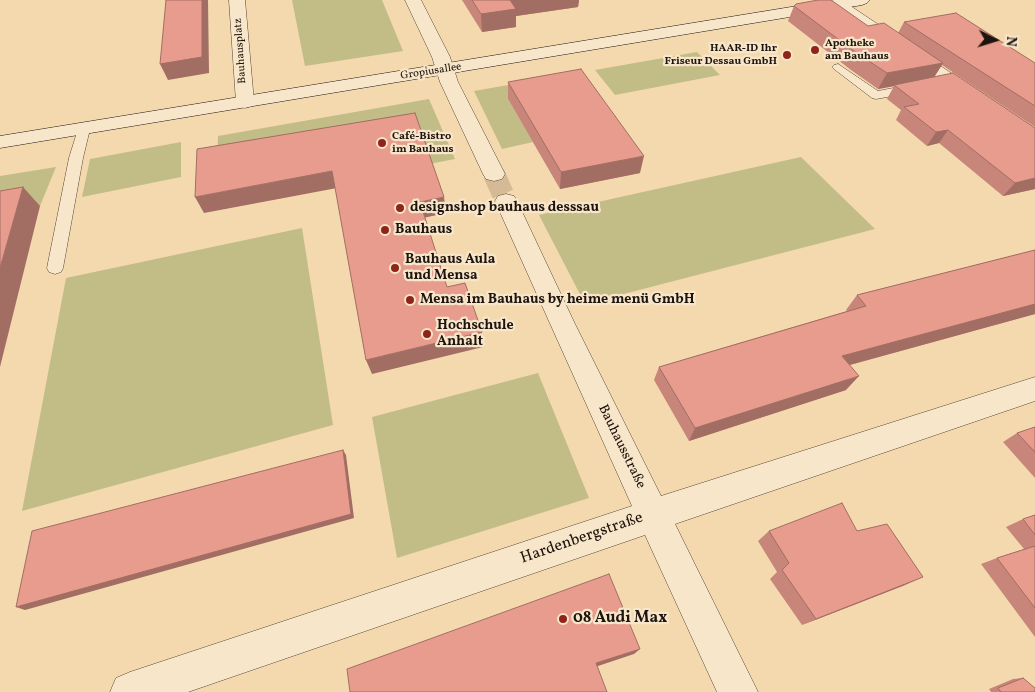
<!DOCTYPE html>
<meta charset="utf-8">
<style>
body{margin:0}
#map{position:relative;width:1035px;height:692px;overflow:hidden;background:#f4d9ae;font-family:Vollkorn,serif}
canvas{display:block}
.north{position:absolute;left:970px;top:15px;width:50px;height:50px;-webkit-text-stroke:4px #f8e6ca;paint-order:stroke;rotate:95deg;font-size:14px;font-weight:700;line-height:20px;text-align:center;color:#1e140e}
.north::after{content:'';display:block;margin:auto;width:18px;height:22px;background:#1e140e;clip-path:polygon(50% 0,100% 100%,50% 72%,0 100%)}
</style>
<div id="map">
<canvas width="1035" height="692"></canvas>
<div class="north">N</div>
</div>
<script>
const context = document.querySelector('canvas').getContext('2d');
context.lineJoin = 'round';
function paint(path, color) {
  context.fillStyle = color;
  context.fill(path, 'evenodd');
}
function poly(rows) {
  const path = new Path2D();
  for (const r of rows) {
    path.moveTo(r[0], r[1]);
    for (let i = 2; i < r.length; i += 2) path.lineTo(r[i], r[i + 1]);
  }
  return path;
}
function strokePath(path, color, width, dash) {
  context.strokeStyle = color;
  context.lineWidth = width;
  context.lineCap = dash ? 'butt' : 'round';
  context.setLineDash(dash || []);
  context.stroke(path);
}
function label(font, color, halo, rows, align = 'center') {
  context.font = font + ' Vollkorn,serif';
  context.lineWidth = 4.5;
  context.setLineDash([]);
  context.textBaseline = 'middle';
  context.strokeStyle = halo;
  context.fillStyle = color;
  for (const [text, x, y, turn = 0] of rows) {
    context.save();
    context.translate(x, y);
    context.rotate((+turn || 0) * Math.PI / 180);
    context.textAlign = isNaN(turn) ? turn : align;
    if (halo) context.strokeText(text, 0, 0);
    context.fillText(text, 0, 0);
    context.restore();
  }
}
paint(poly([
 [292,0,382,0,403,51,305,66],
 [697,52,720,75,615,95,595,70],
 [571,74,508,99,533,142,502,149,474,91],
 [429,99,455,159,429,164,217,164,218,136],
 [181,142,181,177,82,197,90,159],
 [801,157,875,229,585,304,539,215],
 [56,167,40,206,0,214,0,176],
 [302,228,333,425,22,511,66,278],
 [538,373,589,498,397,558,372,417]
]), '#c2bd86');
strokePath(poly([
 [494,174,506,201]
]), '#d4bb96', 22, [22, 11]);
const lane = poly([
 [838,64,878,91,914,84,920,88,914,92,876,99,872,98,834,69,832,67,834,65,838,64],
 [84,125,90,129,83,158,63,268,61,272,55,274,49,272,47,268,69,158,78,129,84,125]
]);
const street = poly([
 [229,0,245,0,254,102,252,106,245,108,238,106,236,102,229,0],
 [405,0,421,0,450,57,458,82,505,174,502,179,494,181,486,179,483,174,440,82,432,57,405,0],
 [833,1,843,1,1035,129,1035,144,1028,142,833,7,830,4,833,1],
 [506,194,514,196,517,201,575,324,661,496,1035,377,1035,401,675,524,758,692,717,692,645,535,188,692,110,692,116,678,130,672,632,506,495,201,498,196,506,194]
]);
const secondary = poly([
 [834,0,870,0,867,3,862,5,0,148,0,136,834,0]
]);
strokePath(lane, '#544536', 1);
strokePath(street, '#544536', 1);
strokePath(secondary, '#1e140e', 1);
paint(lane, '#f8e6ca');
paint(street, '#f8e6ca');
paint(secondary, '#f8e6ca');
paint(poly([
 [462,0,579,0,578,7,516,16,516,27,482,32],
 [794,6,868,26,898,33,904,22,1035,63,1035,127,942,65,934,77,1035,128,1035,189,1003,196,939,143,927,146,896,120,901,110,887,99,894,86,878,89,851,70,788,21],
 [508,82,640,173,560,189,508,99],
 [1035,250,1035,314,850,365,846,390,689,441,654,380,659,367,847,311,846,310,857,295],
 [1035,427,1035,478,1003,442,1017,433],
 [1035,515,1035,637,981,564,997,558,1024,549,1006,527,1023,519],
 [769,531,857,531,905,585,802,625,770,579,777,572,758,541],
 [1023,678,1035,692,991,692,989,689,1013,679]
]), '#c8867a');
paint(poly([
 [202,0,208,0,209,73,168,80,160,64],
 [509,0,579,0,578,7,516,16,516,27,482,32,481,14],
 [943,63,933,79,878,89,887,73],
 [948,130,939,143,927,146,936,132],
 [644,156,640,173,560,189,561,172],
 [332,171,337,188,204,213,195,197],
 [1035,178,1035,189,1003,196,1015,183],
 [23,187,40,206,0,367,0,268],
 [444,197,446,213,423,218,420,202],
 [1035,304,1035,314,831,370,842,356],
 [482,332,483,347,372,374,366,360],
 [859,376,846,390,689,441,695,428],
 [343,450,346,455,354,518,25,610,16,607],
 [923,577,905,585,802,625,816,619],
 [640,649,634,654,592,668,596,663]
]), '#a26d63');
const building = poly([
 [166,0,202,0,202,57,160,64,166,0],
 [472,0,510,0,516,9,481,14,472,0],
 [818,0,831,0,868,26,884,23,943,63,887,73,858,54,794,6,796,4,818,0],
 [956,13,1035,63,1035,106,904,22,956,13],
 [581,69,644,156,561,172,508,82,581,69],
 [953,73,1035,128,1035,178,1015,183,948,130,936,132,904,107,919,104,894,85,953,73],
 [415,113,444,197,420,202,447,287,465,283,482,332,366,360,332,171,195,197,197,149,415,113],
 [23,187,0,268,0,191,23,187],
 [1035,250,1035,304,842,356,859,376,695,428,659,367,866,306,857,295,1035,250],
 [1035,427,1035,452,1017,433,1035,427],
 [343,450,351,514,16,607,32,531,343,450],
 [842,503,857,531,887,524,923,577,816,619,782,570,789,563,769,531,842,503],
 [1035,515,1035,535,1023,519,1035,515],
 [1035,546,1035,608,997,558,1035,546],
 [609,574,640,649,596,663,607,692,350,692,347,669,609,574],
 [1023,678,1035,688,1035,692,1001,692,998,688,1023,678]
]);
paint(building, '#e89c8e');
strokePath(building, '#a26d63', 1);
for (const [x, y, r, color] of [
 [815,50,5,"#8f2418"],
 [787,55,5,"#8f2418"],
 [382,143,5,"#8f2418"],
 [400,208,5,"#8f2418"],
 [385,230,5,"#8f2418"],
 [395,268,5,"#8f2418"],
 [410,300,5,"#8f2418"],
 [427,334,5,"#8f2418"],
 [563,619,5,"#8f2418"]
]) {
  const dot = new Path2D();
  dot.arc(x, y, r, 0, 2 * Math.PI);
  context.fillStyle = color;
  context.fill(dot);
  strokePath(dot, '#f8e6ca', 2);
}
label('bold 11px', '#1e140e', '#f8e6ca', [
 ["Apotheke",825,44],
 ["am Bauhaus",825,57],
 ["HAAR-ID Ihr",777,49,"right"],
 ["Friseur Dessau GmbH",777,62,"right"],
 ["Café-Bistro",392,137],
 ["im Bauhaus",392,150]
], 'left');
label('11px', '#1e140e', '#f8e6ca', [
 ["Bauhausplatz",241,51,-94],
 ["Gropiusallee",431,72,-9]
]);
label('bold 14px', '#1e140e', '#f8e6ca', [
 ["designshop bauhaus desssau",410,208],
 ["Bauhaus",395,230],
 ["Bauhaus Aula",405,260],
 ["und Mensa",405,276],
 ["Mensa im Bauhaus by heime menü GmbH",420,300],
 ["Hochschule",437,326],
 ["Anhalt",437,342]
], 'left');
label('14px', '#1e140e', '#f8e6ca', [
 ["Bauhausstraße",621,447,64]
]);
label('16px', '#1e140e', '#f8e6ca', [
 ["Hardenbergstraße",582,539,-19]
]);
label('bold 16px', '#1e140e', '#f8e6ca', [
 ["08 Audi Max",573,619]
], 'left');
</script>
